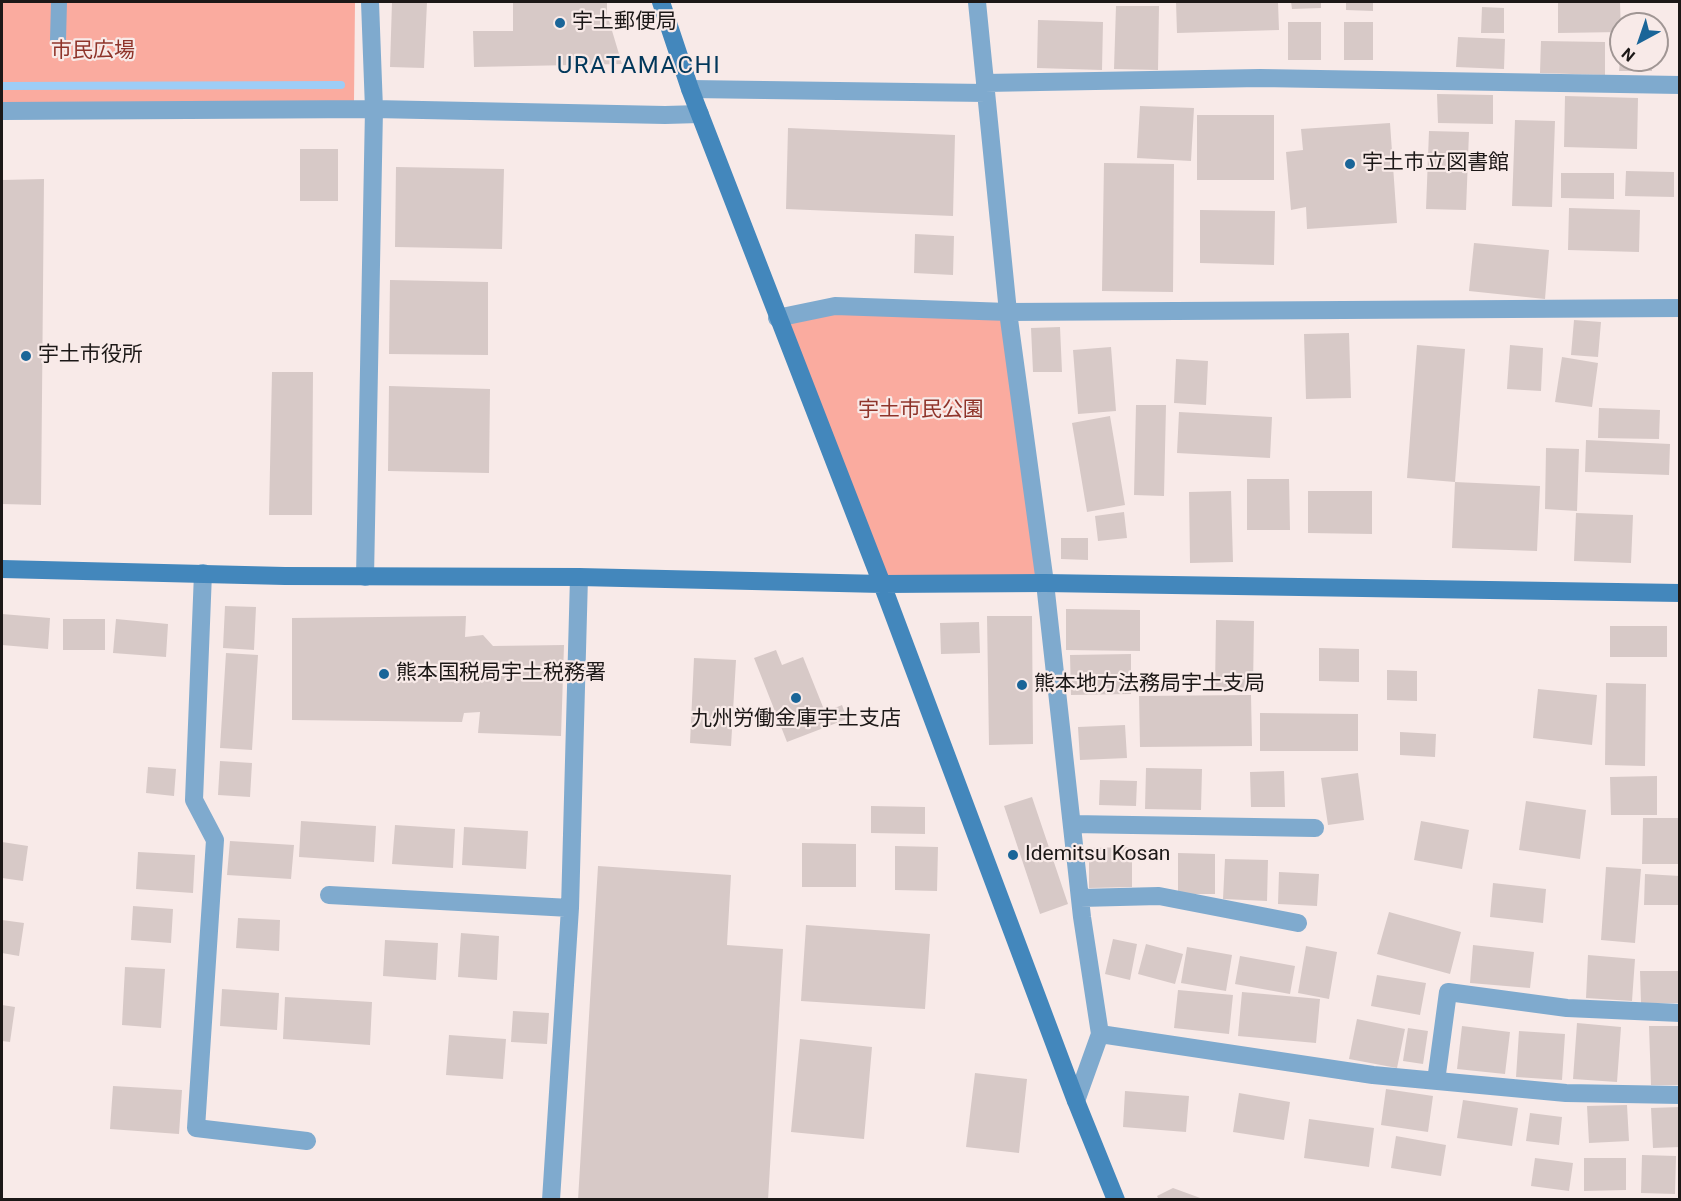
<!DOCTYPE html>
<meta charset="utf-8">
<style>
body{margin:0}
#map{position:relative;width:1681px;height:1201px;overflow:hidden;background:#f8eae8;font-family:Roboto,sans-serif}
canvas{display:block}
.frame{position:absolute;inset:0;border:3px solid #1c1817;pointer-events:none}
.north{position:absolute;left:1609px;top:12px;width:60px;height:60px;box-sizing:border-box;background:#f8eae8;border:2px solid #a09694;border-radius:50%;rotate:220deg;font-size:16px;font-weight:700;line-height:24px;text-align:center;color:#1c1817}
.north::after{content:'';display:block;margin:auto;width:21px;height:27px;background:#1a6598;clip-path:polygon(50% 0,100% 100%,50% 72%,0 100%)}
</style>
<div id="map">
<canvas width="1681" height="1201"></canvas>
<div class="frame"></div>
<div class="north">N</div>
</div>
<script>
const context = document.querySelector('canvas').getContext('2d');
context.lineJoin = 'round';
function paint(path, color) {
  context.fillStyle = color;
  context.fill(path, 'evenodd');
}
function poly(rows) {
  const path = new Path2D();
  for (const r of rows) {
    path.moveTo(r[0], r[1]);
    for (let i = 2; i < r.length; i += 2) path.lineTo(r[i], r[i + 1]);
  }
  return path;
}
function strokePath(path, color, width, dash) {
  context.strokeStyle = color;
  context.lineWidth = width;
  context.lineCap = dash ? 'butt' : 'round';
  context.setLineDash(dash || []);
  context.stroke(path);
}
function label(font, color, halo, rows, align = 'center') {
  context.font = font + ' Roboto,"Noto Sans JP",sans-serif';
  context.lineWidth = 4.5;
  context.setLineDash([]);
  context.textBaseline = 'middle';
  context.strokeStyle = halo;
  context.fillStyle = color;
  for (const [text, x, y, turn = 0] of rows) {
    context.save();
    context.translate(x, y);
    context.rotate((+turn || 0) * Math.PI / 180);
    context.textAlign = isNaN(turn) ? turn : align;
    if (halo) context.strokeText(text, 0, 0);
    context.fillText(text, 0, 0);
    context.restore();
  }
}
paint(poly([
 [2,2,355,2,354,101,2,105],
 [835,306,1008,312,1045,583,882,584,777,318]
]), '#faab9f');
strokePath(poly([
 [2,86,341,85]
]), '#9dcdf6', 8);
paint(poly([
 [392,2,427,2,424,68,390,67],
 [513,2,607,2,607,14,622,64,474,67,473,31,513,31],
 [1176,2,1278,2,1279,30,1177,33],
 [1291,2,1321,2,1321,8,1292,9],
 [1346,2,1373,2,1373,11,1346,10],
 [1558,2,1620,2,1621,32,1558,33],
 [1116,6,1159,6,1158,70,1114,69],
 [1482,7,1504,8,1504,33,1481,33],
 [1038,20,1103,22,1102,70,1037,68],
 [1288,22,1321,22,1321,60,1288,60],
 [1344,22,1373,22,1373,60,1344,60],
 [1458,37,1505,39,1504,69,1456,67],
 [1541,41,1605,42,1605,75,1540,73],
 [1620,60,1652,60,1652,71,1619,71],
 [1437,94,1493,95,1493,124,1438,123],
 [1565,96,1638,98,1637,149,1564,147],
 [1140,106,1194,108,1191,161,1137,158],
 [1197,115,1274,115,1274,180,1197,180],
 [1515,120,1555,121,1552,207,1512,206],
 [1390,123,1397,223,1307,229,1306,207,1291,210,1286,152,1303,150,1301,129],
 [788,128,955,135,953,216,786,209],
 [1429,131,1469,132,1466,210,1426,209],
 [300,149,338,149,338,201,300,201],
 [1104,163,1174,164,1173,292,1102,291],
 [396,167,504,169,502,249,395,247],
 [1626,171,1674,172,1674,197,1625,196],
 [1561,173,1614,173,1614,199,1561,198],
 [44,179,41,505,2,504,2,180],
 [1569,208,1640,210,1639,252,1568,250],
 [1200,210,1275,211,1274,265,1200,263],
 [915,234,954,236,953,275,914,273],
 [1474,243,1549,250,1545,299,1469,291],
 [390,280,488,282,488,355,389,354],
 [1574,320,1601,322,1598,357,1571,355],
 [1060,327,1062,372,1033,372,1031,328],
 [1349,333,1351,398,1306,399,1304,334],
 [1417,345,1465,349,1455,482,1407,478],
 [1510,345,1543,348,1541,391,1507,389],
 [1111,347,1116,411,1078,414,1073,350],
 [1562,357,1598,363,1592,407,1555,402],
 [1176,359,1208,361,1206,405,1174,403],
 [272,372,313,372,312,515,269,515],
 [389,386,490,389,489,473,388,471],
 [1136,405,1166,405,1164,496,1134,495],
 [1599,408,1660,410,1659,439,1598,438],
 [1179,412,1272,417,1270,458,1177,453],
 [1110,416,1125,505,1087,512,1072,423],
 [1586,440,1670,444,1669,475,1585,472],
 [1546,448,1579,449,1577,511,1545,509],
 [1247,479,1289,479,1290,530,1247,530],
 [1455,482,1540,486,1537,551,1452,548],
 [1231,491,1233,562,1190,563,1189,492],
 [1308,491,1372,491,1372,534,1308,533],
 [1124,512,1127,538,1098,541,1095,516],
 [1576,513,1633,515,1631,563,1574,561],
 [1061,538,1088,538,1088,560,1061,559],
 [225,606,256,607,254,650,223,648],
 [1066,609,1140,610,1140,651,1066,650],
 [2,614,50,618,48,649,2,645],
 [466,616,465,637,483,635,493,646,564,645,561,736,478,733,480,712,464,713,462,722,292,720,292,618],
 [987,616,1032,616,1033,744,989,745],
 [63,619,105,619,105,650,63,650],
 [116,619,168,624,166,657,113,653],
 [1216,620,1254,621,1253,689,1215,689],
 [979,622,980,653,941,654,940,623],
 [1610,626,1667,626,1667,657,1610,657],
 [1319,648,1359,649,1359,682,1319,681],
 [776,650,782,665,803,657,825,712,842,705,847,719,787,742,754,658],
 [226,653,258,655,252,750,220,748],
 [1131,654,1131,694,1071,695,1070,655],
 [694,658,736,660,731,746,690,743],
 [1387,670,1417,671,1417,701,1387,700],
 [1606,683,1646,684,1645,766,1605,765],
 [1538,689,1597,695,1592,745,1533,738],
 [1251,695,1252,746,1140,747,1139,696],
 [1260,713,1358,714,1358,751,1260,751],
 [1125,725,1127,758,1080,760,1078,727],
 [1400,732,1436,734,1435,757,1400,755],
 [220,761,252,763,250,797,218,795],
 [148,767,176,769,174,796,146,793],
 [1146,768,1202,769,1201,810,1145,809],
 [1284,771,1285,807,1251,807,1250,772],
 [1358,773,1364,820,1328,825,1321,778],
 [1657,776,1657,815,1611,815,1610,777],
 [1100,780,1137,781,1136,806,1099,805],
 [1032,797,1068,904,1040,914,1004,806],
 [1526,801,1586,810,1580,859,1519,850],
 [871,806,925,807,925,834,871,833],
 [1643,818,1680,818,1680,864,1642,864],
 [301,821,376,826,374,862,299,857],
 [1421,821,1469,830,1462,869,1414,860],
 [395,825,455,829,453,868,392,864],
 [464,827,528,831,526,869,462,865],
 [230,841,294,845,291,879,227,875],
 [2,842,28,846,23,881,2,878],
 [802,843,856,844,856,887,802,887],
 [895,846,938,847,937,891,895,890],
 [1132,847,1132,887,1089,888,1089,848],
 [138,852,195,855,193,893,136,889],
 [1178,853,1215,854,1215,894,1178,894],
 [1225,859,1268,860,1267,901,1223,899],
 [598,866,731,875,727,945,783,949,768,1200,578,1200],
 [1606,867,1641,869,1635,943,1601,940],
 [1279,872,1319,874,1317,906,1278,904],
 [1645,874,1680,876,1679,905,1644,905],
 [1493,883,1546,889,1543,923,1490,917],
 [133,906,173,909,171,943,131,940],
 [1389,912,1461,932,1450,974,1377,954],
 [238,918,280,920,279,951,236,948],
 [2,920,24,923,19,956,2,953],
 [806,925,930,934,925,1009,801,1001],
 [461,933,499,936,497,980,458,977],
 [1113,939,1137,944,1130,980,1105,974],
 [385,940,438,943,436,980,383,976],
 [1146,944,1183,954,1175,984,1138,974],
 [1473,945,1534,952,1530,988,1470,983],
 [1306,946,1337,952,1329,999,1298,993],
 [1187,947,1232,955,1226,991,1181,983],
 [1588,955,1635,959,1632,1001,1586,998],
 [1240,956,1295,966,1290,994,1235,984],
 [125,967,165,969,161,1028,122,1025],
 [1640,971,1680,971,1680,1003,1641,1003],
 [1377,975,1426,983,1420,1015,1371,1006],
 [222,989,279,993,277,1030,220,1026],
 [1178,990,1233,995,1229,1034,1174,1028],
 [1242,992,1320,999,1316,1043,1238,1036],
 [285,997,372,1002,370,1045,283,1039],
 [2,1005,15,1007,10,1042,2,1041],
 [513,1011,549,1013,547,1044,511,1042],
 [1357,1019,1405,1029,1397,1068,1349,1059],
 [1577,1023,1621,1027,1617,1082,1573,1079],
 [1462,1026,1510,1032,1505,1074,1457,1069],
 [1649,1026,1680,1026,1680,1085,1651,1085],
 [1408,1028,1428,1031,1423,1064,1403,1061],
 [1519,1031,1565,1034,1562,1080,1516,1077],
 [449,1035,506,1039,503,1079,446,1075],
 [800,1039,872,1047,864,1139,791,1132],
 [975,1073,1027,1079,1019,1153,966,1147],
 [113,1086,182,1090,179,1134,110,1129],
 [1386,1089,1433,1096,1428,1132,1381,1125],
 [1125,1091,1189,1096,1186,1132,1123,1127],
 [1239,1093,1290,1102,1284,1140,1233,1132],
 [1463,1100,1518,1108,1512,1146,1457,1138],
 [1627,1105,1629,1141,1589,1143,1587,1106],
 [1680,1107,1680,1147,1653,1148,1651,1108],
 [1530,1113,1562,1117,1559,1145,1526,1141],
 [1309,1119,1374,1128,1369,1167,1304,1158],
 [1396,1136,1446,1145,1441,1176,1391,1168],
 [1642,1155,1676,1156,1675,1194,1641,1193],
 [1535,1158,1573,1163,1569,1191,1531,1186],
 [1584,1158,1626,1158,1626,1190,1584,1191],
 [1173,1188,1203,1199,1202,1200,1159,1200,1157,1196]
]), '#d7c9c7');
strokePath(poly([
 [58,40,59,2]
]), '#7faace', 16);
strokePath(poly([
 [977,2,1008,312,1045,583,1082,917,1100,1034,1076,1101],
 [985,83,1260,78,1680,85],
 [690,89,986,93],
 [2,111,374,109,665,115,700,114],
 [777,318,835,306,1008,312,1680,308],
 [203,573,194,800,215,840,196,1128,307,1141],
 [365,577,374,109,370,2],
 [1072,824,1315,828],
 [329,895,570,908],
 [1080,898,1159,896,1298,923],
 [1100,1034,1373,1075,1566,1093,1680,1095],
 [1436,1081,1448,992,1567,1008,1680,1013],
 [551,1200,570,908,579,577]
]), '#7faace', 18);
strokePath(poly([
 [661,2,690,89,882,584,1076,1101,1116,1200],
 [2,569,285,576,579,577,882,584,1045,583,1680,593]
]), '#4387bc', 18);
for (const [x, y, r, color] of [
 [560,23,6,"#1a6598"],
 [1350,164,6,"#1a6598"],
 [26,356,6,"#1a6598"],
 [384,674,6,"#1a6598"],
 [1022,685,6,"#1a6598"],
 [796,698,6,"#1a6598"],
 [1013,855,6,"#1a6598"]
]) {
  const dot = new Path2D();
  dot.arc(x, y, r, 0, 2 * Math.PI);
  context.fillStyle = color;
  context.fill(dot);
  strokePath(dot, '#f8eae8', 2);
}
label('21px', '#1c1817', '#f8eae8', [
 ["宇土郵便局",572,23],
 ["宇土市立図書館",1362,164],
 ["宇土市役所",38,356],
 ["熊本国税局宇土税務署",396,674],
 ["熊本地方法務局宇土支局",1034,685],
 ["九州労働金庫宇土支店",796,720,"center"],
 ["Idemitsu Kosan",1025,855]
], 'left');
label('21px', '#8f342a', '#f8eae8', [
 ["市民広場",93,52],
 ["宇土市民公園",921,411]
]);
context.letterSpacing = '1.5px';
label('24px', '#01375a', '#f8eae8', [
 ["URATAMACHI",639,67]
]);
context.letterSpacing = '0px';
</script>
